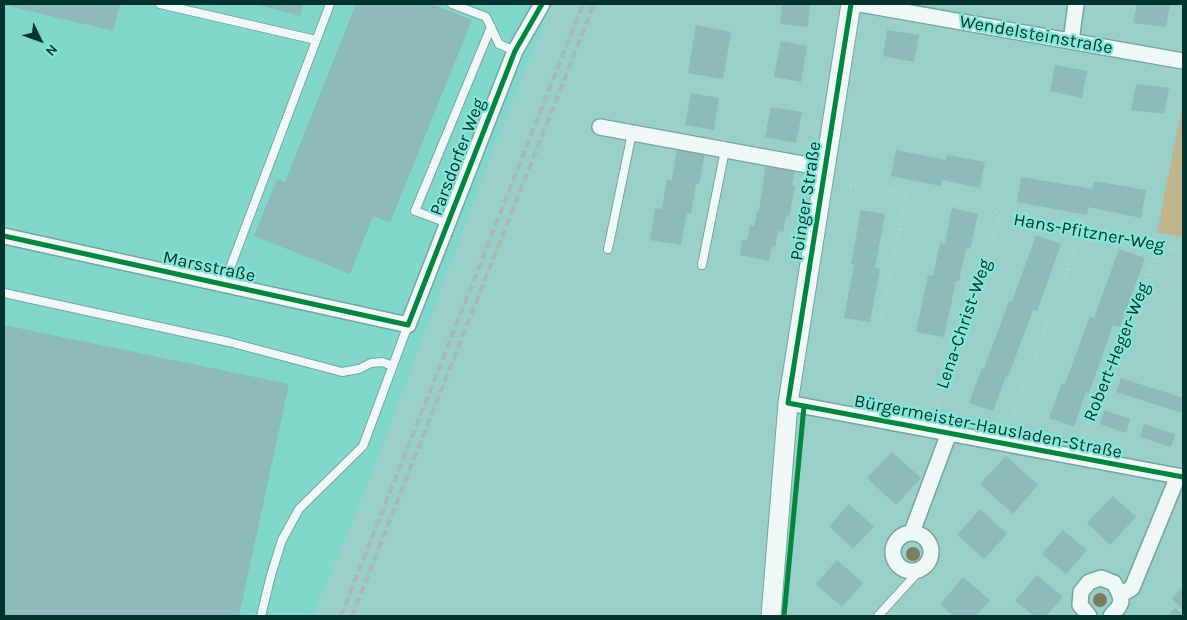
<!DOCTYPE html>
<meta charset="utf-8">
<style>
body{margin:0}
#map{position:relative;width:1187px;height:620px;overflow:hidden;background:#99d0c9;font-family:Karla,sans-serif}
canvas{display:block}
.frame{position:absolute;inset:0;border:5px solid #04332f;pointer-events:none}
.north{position:absolute;left:15px;top:15px;width:50px;height:50px;-webkit-text-stroke:4px #83e7da;paint-order:stroke;rotate:132deg;font-size:14px;font-weight:700;line-height:20px;text-align:center;color:#04332f}
.north::after{content:'';display:block;margin:auto;width:18px;height:22px;background:#04332f;clip-path:polygon(50% 0,100% 100%,50% 72%,0 100%)}
</style>
<div id="map">
<canvas width="1187" height="620"></canvas>
<div class="frame"></div>
<div class="north">N</div>
</div>
<script>
const context = document.querySelector('canvas').getContext('2d');
context.lineJoin = 'round';
function paint(path, color) {
  context.fillStyle = color;
  context.fill(path, 'evenodd');
}
function poly(rows) {
  const path = new Path2D();
  for (const r of rows) {
    if (r.length === 3) {
      path.moveTo(r[0] + r[2], r[1]);
      path.arc(r[0], r[1], r[2], 0, 2 * Math.PI);
      continue;
    }
    path.moveTo(r[0], r[1]);
    for (let i = 2; i < r.length; i += 2) path.lineTo(r[i], r[i + 1]);
  }
  return path;
}
function strokePath(path, color, width, dash) {
  context.strokeStyle = color;
  context.lineWidth = width;
  context.lineCap = dash ? 'butt' : 'round';
  context.setLineDash(dash || []);
  context.stroke(path);
}
function label(font, color, halo, rows, align = 'center') {
  context.font = font + ' Karla,sans-serif';
  context.lineWidth = 4.5;
  context.setLineDash([]);
  context.textBaseline = 'middle';
  context.strokeStyle = halo;
  context.fillStyle = color;
  for (const [text, x, y, turn = 0] of rows) {
    context.save();
    context.translate(x, y);
    context.rotate((+turn || 0) * Math.PI / 180);
    context.textAlign = isNaN(turn) ? turn : align;
    if (halo) context.strokeText(text, 0, 0);
    context.fillText(text, 0, 0);
    context.restore();
  }
}
paint(poly([
 [4,4,552,4,503,124,369,481,313,616,4,616]
]), '#80d8cd');
paint(poly([
 [1183,103,1183,237,1157,233]
]), '#c0b58e');
paint(poly([
 [4,4,120,4,113,31,4,5],
 [254,4,303,4,300,16],
 [356,4,432,4,472,20,390,223,373,216,350,274,254,236,277,179,285,182],
 [782,4,810,4,808,27,780,24],
 [1137,4,1170,4,1166,27,1133,23],
 [696,25,731,32,723,79,688,73],
 [887,30,919,35,914,62,883,56],
 [781,41,807,46,801,82,774,77],
 [1055,65,1087,71,1082,98,1050,91],
 [1136,84,1169,88,1164,114,1131,110],
 [691,93,719,98,714,130,685,125],
 [771,107,802,112,796,143,765,137],
 [677,148,705,153,699,184,696,184,691,214,687,213,681,245,650,240,655,208,662,209,667,179,672,180],
 [896,150,946,160,947,155,985,162,980,188,942,180,941,186,891,176],
 [766,164,795,169,792,185,795,186,789,217,786,216,783,232,778,231,775,247,772,246,769,261,740,255,742,240,747,241,750,225,754,226,757,211,759,211],
 [1021,177,1092,189,1094,181,1146,190,1141,218,1088,207,1087,215,1017,202],
 [952,208,978,214,970,249,966,248,959,281,956,281,944,337,916,332,928,275,933,276,940,243,945,244],
 [861,210,885,214,875,268,880,269,870,322,844,318,854,264,851,264],
 [1036,235,1061,244,1037,311,1033,310,1008,377,1006,376,993,411,969,403,982,368,984,369,1009,301,1012,302],
 [1119,249,1145,258,1120,327,1113,325,1089,393,1086,392,1074,427,1049,418,1062,383,1065,384,1090,316,1094,318],
 [4,325,289,384,239,616,4,616],
 [1121,378,1183,398,1182,413,1116,392],
 [1104,410,1130,419,1126,433,1100,424],
 [1144,424,1175,434,1171,447,1140,437],
 [892,452,921,478,896,505,867,478],
 [1006,456,1038,485,1013,514,980,484],
 [1113,496,1136,517,1110,545,1087,523],
 [849,504,874,527,853,549,829,526],
 [980,509,1007,534,984,559,957,535],
 [1063,530,1087,550,1066,574,1042,554],
 [837,560,863,583,842,607,816,584],
 [1037,575,1063,597,1046,616,1034,616,1015,601],
 [963,577,990,600,976,616,953,616,940,604],
 [1183,586,1183,609,1172,599],
 [1175,608,1183,616,1167,616]
]), '#8ebab9');
const service = poly([
 [160,4,316,40],
 [452,4,486,17,499,44,515,51],
 [448,223,415,211,491,27],
 [608,249,632,133],
 [702,265,725,150],
 [224,284,330,4],
 [4,293,229,342,342,372,359,369,371,363,382,362,393,366],
 [261,616,271,575,282,540,299,509,363,446,408,325],
 [878,616,919,571]
]);
const minor = poly([
 [860,4,1183,61],
 [1071,41,1076,4],
 [600,127,824,168],
 [4,236,408,325,515,51,542,4],
 [788,403,1183,477],
 [912,532,949,433],
 [912,552,19],
 [1120,595,1132,588,1178,476],
 [1089,616,1080,605,1081,592,1089,582,1101,578,1114,583,1120,595,1121,602,1118,608,1111,616]
]);
const tertiary = poly([
 [771,616,788,403,851,4]
]);
strokePath(service, '#77a49f', 10);
strokePath(minor, '#77a49f', 18);
strokePath(tertiary, '#77a49f', 21);
strokePath(poly([
 [840,184,906,192,992,207,1000,218,1147,240,1158,248,1183,249],
 [878,338,906,192],
 [934,415,1000,218],
 [1008,429,1082,230],
 [1081,443,1158,248]
]), '#bed1ce', 3, [1, 4]);
strokePath(service, '#f0f8f7', 8);
strokePath(minor, '#f0f8f7', 15);
strokePath(tertiary, '#f0f8f7', 19);
strokePath(poly([
 [341,616,583,4],
 [352,616,594,4]
]), '#a9b9b6', 4, [8, 4]);
strokePath(poly([
 [851,4,788,403,1183,477],
 [4,236,408,325,515,51,542,4],
 [784,616,804,406]
]), '#00873e', 5);
context.fillStyle = '#7a7d60';
for (const [x, y] of [
 [913,554],
 [1100,600]
]) {
  context.beginPath();
  context.arc(x, y, 7, 0, 2 * Math.PI);
  context.fill();
}
label('18px', '#04332f', '#83e7da', [
 ["Wendelsteinstraße",1036,35,10],
 ["Parsdorfer Weg",458,157,-69],
 ["Poinger Straße",806,201,-81],
 ["Hans-Pfitzner-Weg",1089,233,10],
 ["Marsstraße",209,267,12],
 ["Lena-Christ-Weg",964,324,-71],
 ["Robert-Heger-Weg",1117,352,-68],
 ["Bürgermeister-Hausladen-Straße",988,427,11]
]);
</script>
